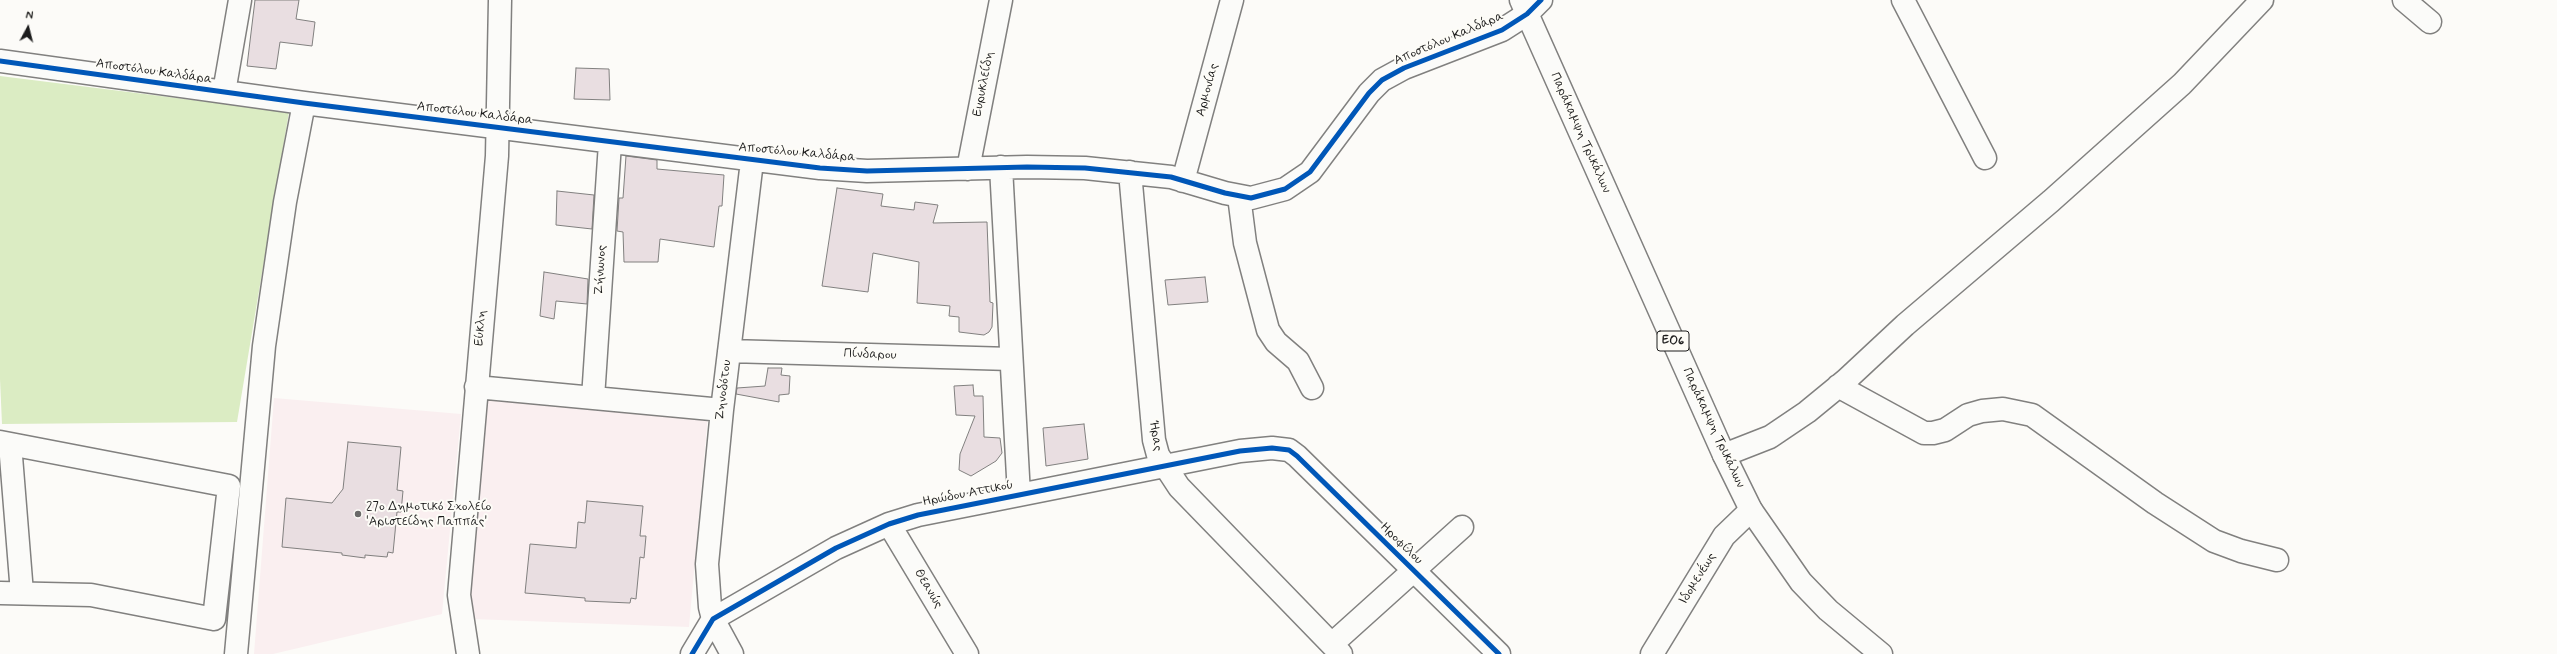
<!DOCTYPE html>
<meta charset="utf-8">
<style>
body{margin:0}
#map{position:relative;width:2557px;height:654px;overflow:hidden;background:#fcfbf8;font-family:Mynerve,sans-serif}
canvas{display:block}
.north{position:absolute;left:8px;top:8px;width:40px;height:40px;-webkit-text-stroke:3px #fdfcf7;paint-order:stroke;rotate:7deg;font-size:11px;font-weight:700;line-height:16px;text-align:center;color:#1c1c1c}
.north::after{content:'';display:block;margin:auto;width:14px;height:18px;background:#1c1c1c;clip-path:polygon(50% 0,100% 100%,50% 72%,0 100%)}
</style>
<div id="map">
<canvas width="2557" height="654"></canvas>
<div class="north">N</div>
</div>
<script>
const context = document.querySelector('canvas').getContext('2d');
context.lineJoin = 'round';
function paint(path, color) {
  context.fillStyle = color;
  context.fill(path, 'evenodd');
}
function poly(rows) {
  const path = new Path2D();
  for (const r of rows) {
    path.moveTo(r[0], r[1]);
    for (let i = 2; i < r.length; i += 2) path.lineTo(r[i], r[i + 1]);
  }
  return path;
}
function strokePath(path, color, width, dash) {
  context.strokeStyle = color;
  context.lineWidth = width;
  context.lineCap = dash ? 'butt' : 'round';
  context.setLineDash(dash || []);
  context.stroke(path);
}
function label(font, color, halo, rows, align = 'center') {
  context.font = font + ' Mynerve,sans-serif';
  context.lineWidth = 4;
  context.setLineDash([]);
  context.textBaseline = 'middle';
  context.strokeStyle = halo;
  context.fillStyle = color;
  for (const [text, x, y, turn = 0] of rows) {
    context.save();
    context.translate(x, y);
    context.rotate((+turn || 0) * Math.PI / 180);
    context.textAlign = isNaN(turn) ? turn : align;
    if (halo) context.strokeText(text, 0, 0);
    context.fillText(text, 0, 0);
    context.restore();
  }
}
paint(poly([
 [487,395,708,415,689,627,472,619,470,584],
 [274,398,461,414,442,614,273,654,254,654]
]), '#faeff0');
paint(poly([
 [0,76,289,112,237,422,2,424,0,379]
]), '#dbecc3');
const building = poly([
 [255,0,299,0,296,19,315,22,312,46,280,42,276,69,247,66,255,0],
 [576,68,609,69,610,100,574,99,576,68],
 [626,156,657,160,657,169,724,175,722,206,719,206,714,247,660,239,658,262,624,262,623,232,617,231,619,198,623,198,626,156],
 [837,188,883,194,881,206,914,210,915,202,938,205,933,223,987,222,990,302,993,303,992,327,989,332,984,335,959,332,959,317,949,316,950,306,917,303,919,262,873,253,868,292,822,286,837,188],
 [557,191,594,195,592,229,556,225,557,191],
 [544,272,588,279,587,304,556,301,554,319,540,316,544,272],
 [1205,277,1208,302,1168,305,1165,280,1205,277],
 [768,368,782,368,781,375,790,376,789,394,779,395,779,402,736,394,737,388,765,386,768,368],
 [973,385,974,396,983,396,984,437,1000,438,1002,453,996,461,971,476,959,470,960,454,975,416,956,415,954,386,973,385],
 [1084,424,1088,459,1046,466,1043,428,1084,424],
 [348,442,401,447,397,490,403,491,401,512,397,512,393,553,388,552,387,557,365,555,365,558,342,555,342,553,282,547,286,498,332,503,343,489,348,442],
 [587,501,643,506,640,536,646,536,644,558,640,557,636,599,631,598,630,603,585,601,585,598,525,593,530,544,576,548,578,522,585,523,587,501]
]);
paint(building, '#e9dee1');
strokePath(building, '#81807f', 1);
const minor = poly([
 [1903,0,1985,158],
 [2404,0,2430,22],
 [0,61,304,103,820,168,867,171,1027,167,1085,168,1171,177,1225,193,1251,198,1285,189,1310,172,1369,93,1382,80,1404,68,1502,30,1527,14,1541,0],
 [224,92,240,0],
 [1001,167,1019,495],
 [968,169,1001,0],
 [1130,172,1154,440,1158,455,1179,487,1341,654],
 [1183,181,1232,0],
 [1239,196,1245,243,1268,330,1276,342,1298,361,1312,388],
 [729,351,1011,359],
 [1838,386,1924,433,1933,433,1945,430,1968,415,1982,411,2003,409,2032,415,2155,503,2214,541,2241,551,2277,560],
 [476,387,722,410],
 [593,398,610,143],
 [0,442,229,486,214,619,91,595,0,593],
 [10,444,22,593],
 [1724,455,1770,437,1807,412,1846,380,1905,325,2051,201,2182,84,2262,0],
 [889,524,967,654],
 [1332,644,1462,527],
 [236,654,264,346,285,202,304,103],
 [468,654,459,595,497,156,500,0],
 [692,654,713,619,836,548,889,524,918,515,1019,495,1240,451,1272,448,1289,450,1297,456,1499,654],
 [732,654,713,619,710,607,707,564,722,410,752,161],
 [1652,654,1724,536,1751,510]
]);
const major = poly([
 [1521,0,1724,455,1751,510,1801,582,1828,610,1881,654]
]);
strokePath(minor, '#81807f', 25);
strokePath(major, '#81807f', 25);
strokePath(minor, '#fbfbf9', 22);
strokePath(major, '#fbfbf9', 22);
strokePath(poly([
 [0,61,304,103,820,168,867,171,1027,167,1085,168,1171,177,1225,193,1251,198,1285,189,1310,172,1369,93,1382,80,1404,68,1502,30,1527,14,1541,0],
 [692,654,713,619,836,548,889,524,918,515,1019,495,1240,451,1272,448,1289,450,1297,456,1499,654]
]), '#0057b8', 5);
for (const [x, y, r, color] of [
 [358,514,4,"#6a6a69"]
]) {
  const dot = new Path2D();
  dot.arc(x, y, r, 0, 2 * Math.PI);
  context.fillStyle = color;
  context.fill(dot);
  strokePath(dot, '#fdfcf7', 1.5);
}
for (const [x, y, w] of [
 [1673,341,32]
]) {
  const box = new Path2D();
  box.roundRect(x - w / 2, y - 10, w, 20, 3);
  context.fillStyle = '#fdfcf7';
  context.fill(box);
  strokePath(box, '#1c1c1c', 1);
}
label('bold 12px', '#1c1c1c', null, [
 ["ΕΟ6",1673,341]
]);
label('13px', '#1c1c1c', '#fdfcf7', [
 ["Αποστόλου Καλδάρα",1449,39,-23],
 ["Αποστόλου Καλδάρα",154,72,8],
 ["Ευρυκλείδη",984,84,-79],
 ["Αρμονίας",1208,90,-75],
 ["Αποστόλου Καλδάρα",475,114,7],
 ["Παράκαμψη Τρικάλων",1580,133,66],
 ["Αποστόλου Καλδάρα",797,153,5],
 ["Ζήνωνος",601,270,-86],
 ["Εύκλη",481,328,-85],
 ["Πίνδαρου",870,355,2],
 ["Ζηνοδότου",724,390,-83],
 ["Παράκαμψη Τρικάλων",1713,428,65],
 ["Ήρας",1155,436,81],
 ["Ηρώδου Αττικού",968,494,-11],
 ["Ηροφίλου",1401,544,44],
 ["Ιδομενέως",1698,579,-58],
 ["Θεανώς",928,589,59]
]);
label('13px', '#1c1c1c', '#fdfcf7', [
 ["27ο Δημοτικό Σχολείο",366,507],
 ["'Αριστείδης Παππάς'",366,522]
], 'left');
</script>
